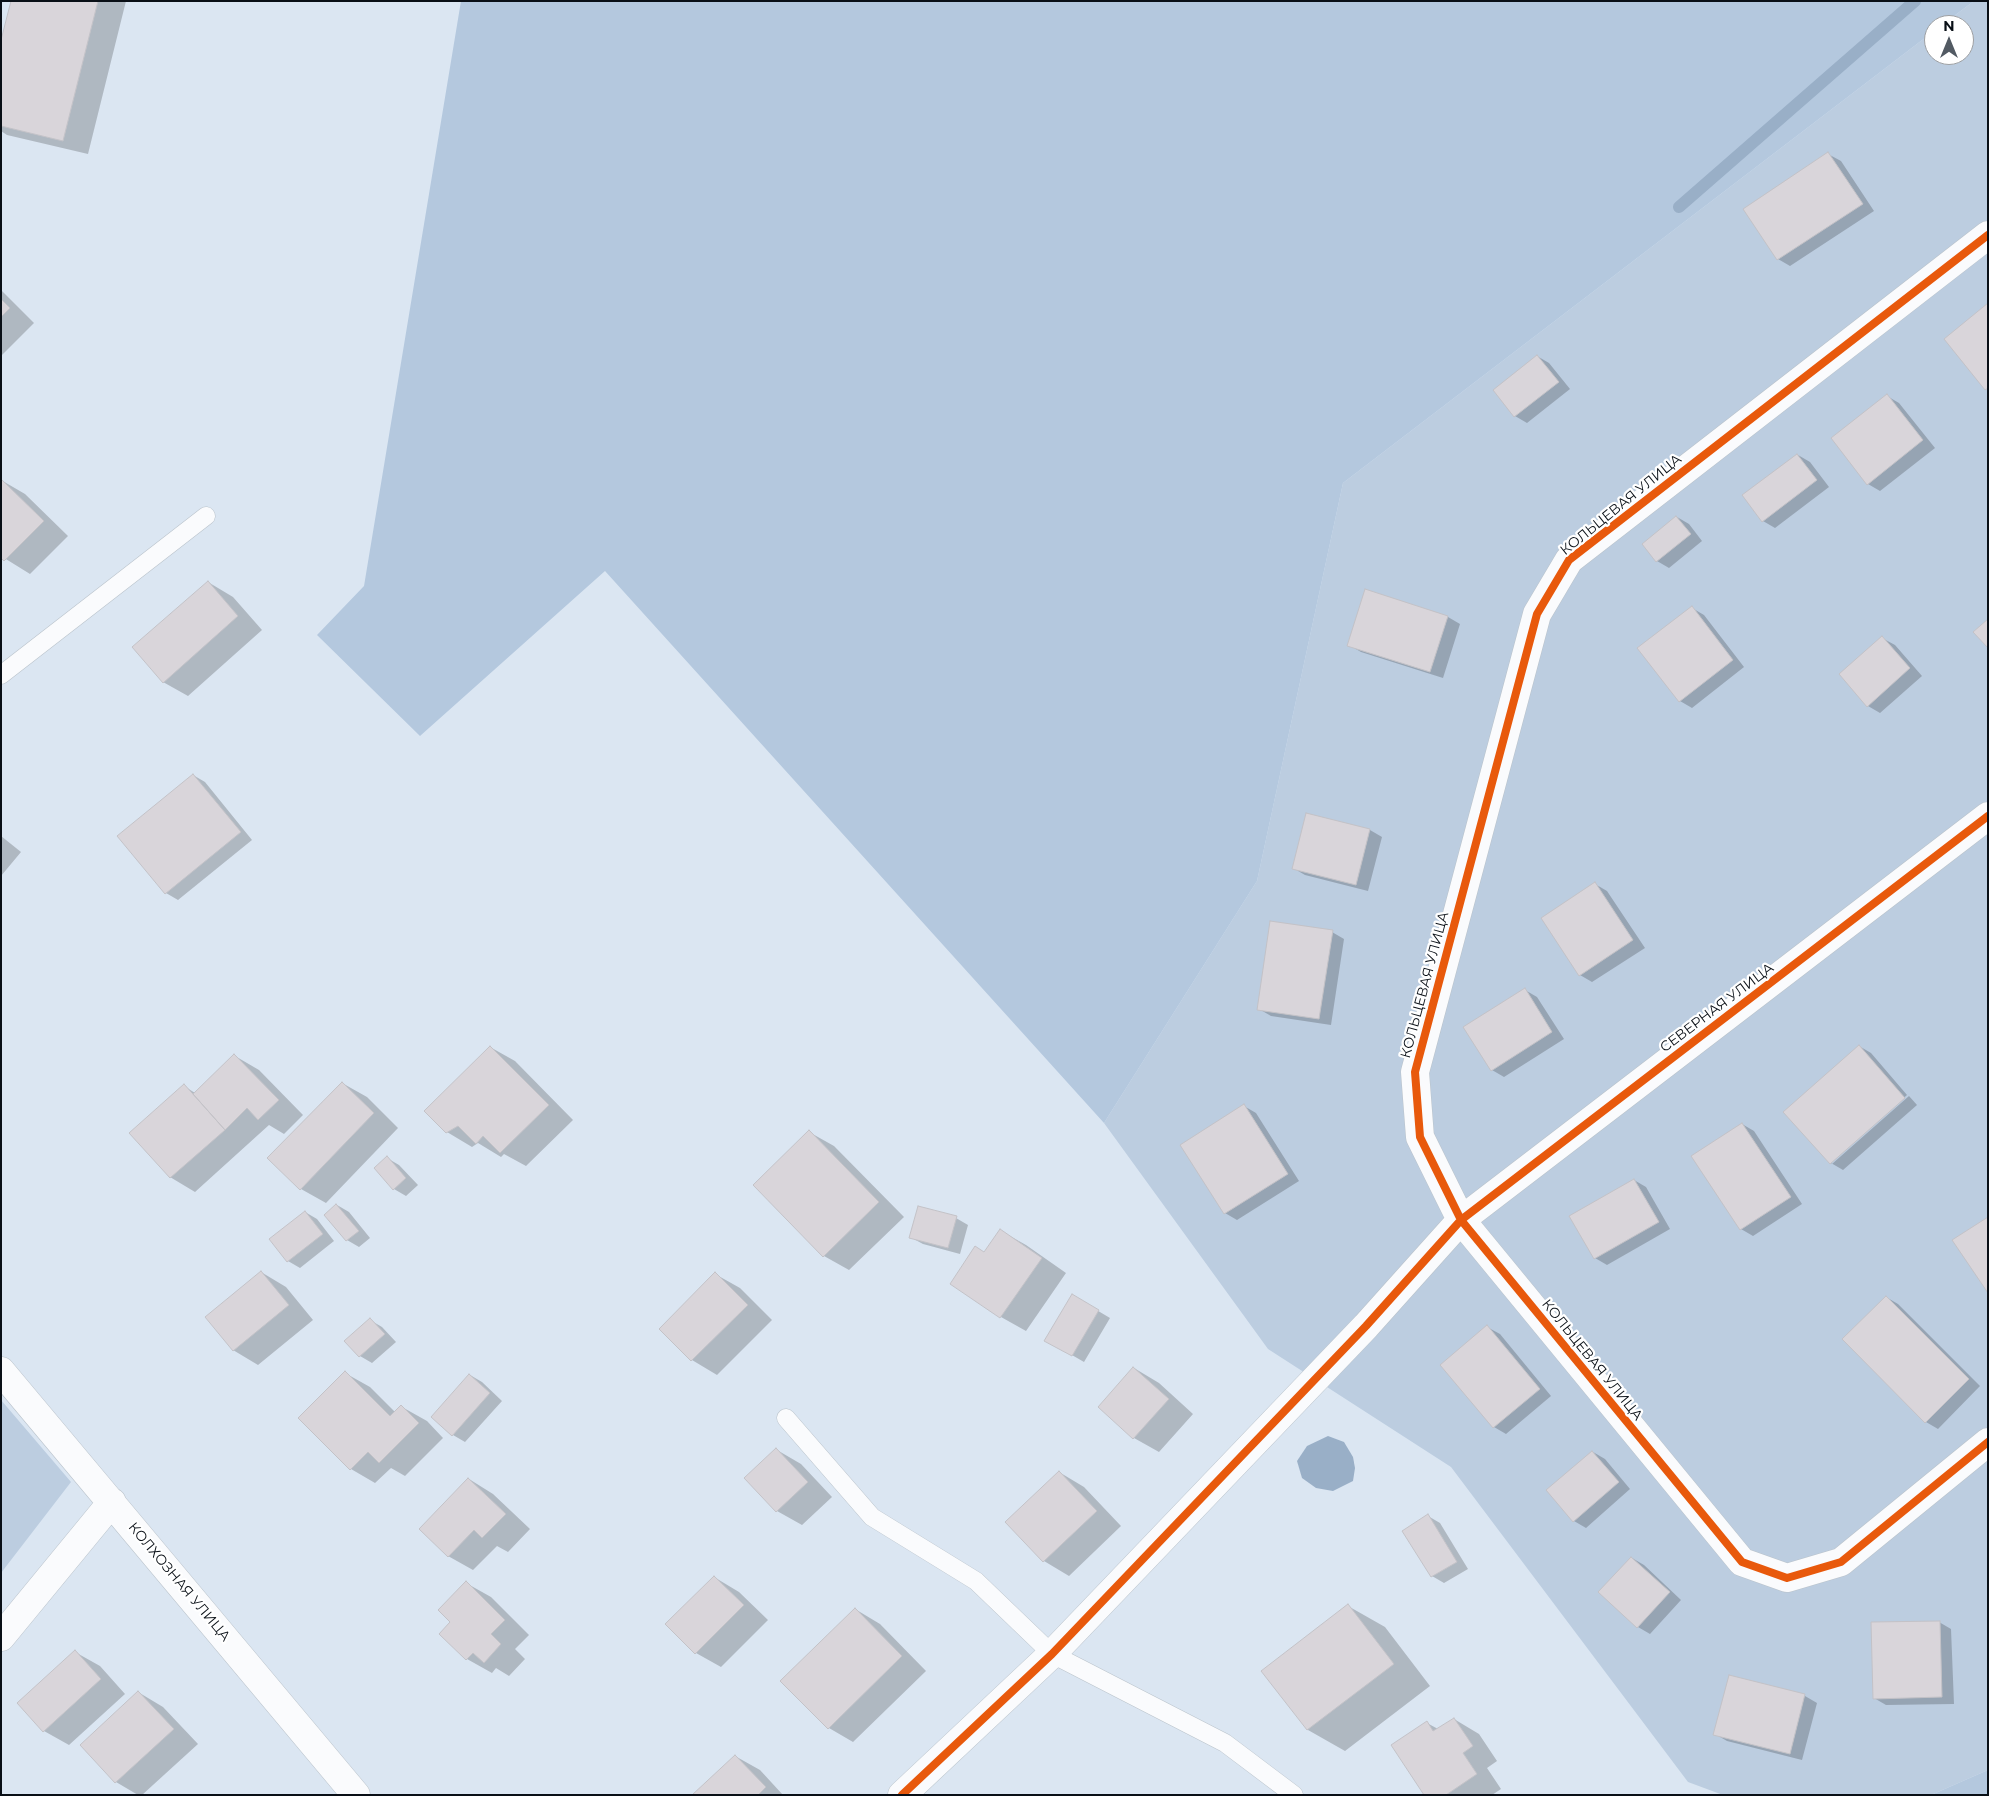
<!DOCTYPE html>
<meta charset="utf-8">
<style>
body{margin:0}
#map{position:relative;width:1989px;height:1796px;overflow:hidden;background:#dbe6f2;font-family:Montserrat,sans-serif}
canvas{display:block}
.frame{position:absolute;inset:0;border:2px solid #090f16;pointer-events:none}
.north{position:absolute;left:1924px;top:15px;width:50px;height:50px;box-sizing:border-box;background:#fff;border:1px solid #9d9fa2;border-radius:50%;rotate:0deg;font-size:14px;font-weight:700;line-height:20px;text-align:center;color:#090f16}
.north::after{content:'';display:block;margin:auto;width:18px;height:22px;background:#525a63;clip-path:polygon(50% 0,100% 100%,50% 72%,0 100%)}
</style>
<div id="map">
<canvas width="1989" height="1796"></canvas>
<div class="frame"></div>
<div class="north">N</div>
</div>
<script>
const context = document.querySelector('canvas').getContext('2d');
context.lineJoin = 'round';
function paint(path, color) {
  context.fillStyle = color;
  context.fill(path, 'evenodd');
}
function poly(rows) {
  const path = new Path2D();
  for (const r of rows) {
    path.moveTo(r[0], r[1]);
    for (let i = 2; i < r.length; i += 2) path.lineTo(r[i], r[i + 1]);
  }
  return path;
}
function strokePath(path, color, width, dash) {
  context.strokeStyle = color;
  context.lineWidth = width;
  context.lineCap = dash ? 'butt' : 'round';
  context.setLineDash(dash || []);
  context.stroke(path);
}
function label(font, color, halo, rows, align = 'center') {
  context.font = font + ' Montserrat,sans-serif';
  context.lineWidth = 4.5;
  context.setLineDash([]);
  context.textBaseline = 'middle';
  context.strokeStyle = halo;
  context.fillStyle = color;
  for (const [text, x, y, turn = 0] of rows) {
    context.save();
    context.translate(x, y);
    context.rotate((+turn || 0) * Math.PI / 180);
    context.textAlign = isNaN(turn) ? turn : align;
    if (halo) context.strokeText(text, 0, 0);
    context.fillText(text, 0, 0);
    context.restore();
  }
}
paint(poly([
 [1974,1,1988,1,1988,1770,1931,1795,1723,1795,1688,1782,1451,1467,1268,1349,1104,1123,1257,881,1343,483,1934,31,1934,55,1964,55,1964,25,1942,25],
 [1,1400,71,1482,1,1573]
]), '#bccde0');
paint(poly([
 [461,1,1974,1,1942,25,1934,25,1934,31,1343,483,1257,881,1104,1123,605,571,420,736,317,635,364,586],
 [1988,1770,1988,1795,1931,1795]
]), '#b4c8de');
paint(poly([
 [1328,1436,1344,1442,1353,1457,1355,1468,1353,1481,1333,1491,1316,1488,1302,1478,1297,1461,1307,1446]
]), '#99afc7');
paint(poly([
 [12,1,126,1,88,154,7,135,1,131,1,45],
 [1828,154,1841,161,1874,211,1790,266,1778,259,1744,209],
 [1,290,34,323,1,356],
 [1537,356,1549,363,1570,389,1527,423,1515,416,1494,390],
 [1887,396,1899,403,1935,448,1880,491,1868,484],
 [1798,455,1810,462,1829,487,1775,528,1763,521],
 [1,480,25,494,68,536,30,574,1,556],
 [1677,517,1689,524,1702,541,1669,568,1657,561],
 [208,582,233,597,262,630,188,696,163,682],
 [1692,608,1704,615,1744,667,1692,708,1680,701],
 [1448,617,1460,624,1443,678,1361,652,1349,645],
 [1882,638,1895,645,1922,676,1880,713,1868,706],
 [193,775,205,782,252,840,178,900,166,893,119,836],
 [1370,830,1382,837,1368,891,1305,875,1293,868],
 [1,836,21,852,1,876],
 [1595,884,1607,891,1645,948,1592,982,1580,975,1542,918],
 [1332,932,1344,939,1331,1025,1271,1016,1259,1009],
 [1525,990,1537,997,1564,1039,1504,1077,1492,1070],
 [1859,1046,1871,1053,1907,1095,1832,1160,1832,1164,1909,1096,1917,1105,1843,1170,1831,1163],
 [490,1047,515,1061,573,1120,526,1166,504,1154,501,1157,478,1143,472,1147,447,1132],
 [235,1056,259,1070,303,1115,284,1134,269,1125,195,1192,170,1177,184,1086,195,1093],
 [342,1083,367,1097,398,1128,326,1203,301,1189],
 [1244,1106,1256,1113,1299,1181,1237,1220,1225,1213,1182,1145],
 [1742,1124,1754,1131,1802,1204,1753,1236,1741,1229],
 [809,1132,834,1146,904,1217,849,1270,824,1256],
 [387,1158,399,1165,418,1185,406,1196,394,1189],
 [1634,1180,1646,1187,1670,1229,1607,1265,1595,1258],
 [337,1205,349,1212,370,1238,359,1247,347,1240],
 [305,1212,317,1219,334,1241,300,1268,288,1261],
 [956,1218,968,1225,960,1254,923,1244,910,1237],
 [1001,1231,1026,1245,1066,1273,1026,1331,1001,1317,952,1283,985,1253],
 [261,1272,286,1287,313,1320,258,1365,233,1350],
 [715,1274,740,1288,772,1320,717,1375,692,1360],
 [1073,1296,1110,1318,1084,1362,1046,1340],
 [1886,1297,1898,1304,1980,1386,1938,1429,1926,1422],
 [370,1320,382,1327,396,1342,372,1363,360,1356],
 [1487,1327,1500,1334,1551,1396,1506,1434,1494,1427],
 [1134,1368,1159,1383,1193,1414,1159,1452,1134,1438,1100,1407],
 [345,1373,370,1387,396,1413,402,1407,427,1421,443,1438,405,1476,391,1468,375,1483,351,1469],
 [470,1375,482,1382,502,1401,465,1442,453,1435],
 [777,1450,801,1464,832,1497,802,1525,777,1511],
 [1593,1452,1605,1459,1630,1489,1586,1528,1574,1521],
 [1059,1472,1084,1487,1121,1526,1069,1576,1044,1561,1007,1522],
 [469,1479,493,1494,530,1529,508,1552,497,1546,473,1570,448,1556],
 [1428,1516,1440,1523,1468,1569,1444,1583,1432,1576],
 [1632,1558,1644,1565,1681,1600,1650,1634,1638,1627,1600,1592],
 [714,1577,739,1592,768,1620,721,1667,696,1653],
 [466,1583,491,1597,529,1635,515,1649,525,1659,509,1676,496,1668,492,1673,467,1659,452,1622],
 [1348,1606,1385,1627,1430,1686,1345,1751,1308,1730,1263,1671],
 [855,1609,880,1624,926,1671,853,1742,829,1728],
 [1939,1622,1951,1629,1954,1704,1886,1705,1874,1698],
 [75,1652,100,1666,125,1694,69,1745,44,1731,18,1703],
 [1729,1677,1805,1696,1817,1703,1802,1760,1727,1741,1715,1734],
 [138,1692,163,1707,198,1744,142,1795,138,1795,116,1782],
 [1454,1719,1479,1734,1497,1761,1487,1768,1501,1789,1492,1795,1426,1795,1427,1723,1438,1729],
 [735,1756,760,1770,783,1795,694,1795]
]), '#0003');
strokePath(poly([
 [1679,207,1915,1]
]), '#99afc7', 12);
const building = poly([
 [11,1,98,1,63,141,1,126,1,40,11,1],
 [1828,152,1863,204,1777,260,1743,209,1828,152],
 [1,299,10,308,1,317,1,299],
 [1988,303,1988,388,1985,390,1944,339,1988,303],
 [1537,355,1559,382,1514,417,1493,390,1537,355],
 [1887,394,1923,440,1867,485,1831,438,1887,394],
 [1797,454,1817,480,1762,522,1742,495,1797,454],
 [1,479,44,521,4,561,1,558,1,479],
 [1676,516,1691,534,1656,562,1642,544,1676,516],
 [208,581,238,616,163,683,132,647,208,581],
 [1365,589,1448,616,1430,672,1347,646,1365,589],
 [1692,606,1733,660,1679,702,1637,648,1692,606],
 [1988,619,1988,648,1973,632,1988,619],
 [1882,636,1910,668,1867,707,1839,674,1882,636],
 [193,774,241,832,165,894,117,836,193,774],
 [1306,813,1370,829,1356,885,1292,869,1306,813],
 [1595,882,1633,940,1579,976,1541,918,1595,882],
 [1270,921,1333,930,1319,1019,1257,1010,1270,921],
 [1525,988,1552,1032,1491,1071,1463,1027,1525,988],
 [1859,1045,1905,1098,1830,1164,1783,1112,1859,1045],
 [490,1046,549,1105,500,1153,483,1136,476,1144,458,1126,446,1133,424,1111,490,1046],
 [234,1054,279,1100,258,1120,247,1108,225,1130,193,1094,234,1054],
 [342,1082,374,1113,300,1190,267,1158,342,1082],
 [184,1084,225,1130,170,1178,129,1133,184,1084],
 [1244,1104,1288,1174,1224,1214,1180,1145,1244,1104],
 [1742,1123,1791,1197,1740,1230,1691,1156,1742,1123],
 [809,1130,879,1202,823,1257,753,1185,809,1130],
 [387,1156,406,1178,393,1190,374,1168,387,1156],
 [1634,1179,1659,1222,1594,1259,1569,1216,1634,1179],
 [336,1204,359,1231,346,1241,324,1215,336,1204],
 [918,1206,957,1216,948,1248,909,1238,918,1206],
 [305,1211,323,1234,287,1262,269,1239,305,1211],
 [1988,1217,1988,1293,1952,1240,1988,1217],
 [1000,1229,1042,1258,1000,1318,950,1284,975,1246,984,1252,1000,1229],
 [261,1271,289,1305,233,1351,205,1317,261,1271],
 [715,1272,748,1305,691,1361,659,1329,715,1272],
 [1072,1294,1099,1310,1072,1356,1044,1341,1072,1294],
 [1886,1296,1969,1379,1925,1423,1842,1339,1886,1296],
 [370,1318,385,1334,359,1357,344,1341,370,1318],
 [1487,1325,1540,1389,1493,1428,1440,1365,1487,1325],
 [1133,1367,1169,1399,1133,1439,1098,1407,1133,1367],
 [345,1371,390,1416,401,1405,419,1423,379,1463,368,1452,350,1470,298,1418,345,1371],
 [469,1374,490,1393,452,1436,431,1417,469,1374],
 [776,1448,808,1482,776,1512,744,1478,776,1448],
 [1592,1451,1619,1482,1573,1522,1546,1490,1592,1451],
 [1059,1471,1097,1511,1043,1562,1005,1522,1059,1471],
 [468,1478,506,1514,482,1538,474,1530,448,1557,419,1529,468,1478],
 [1428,1514,1457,1562,1431,1577,1402,1531,1428,1514],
 [1631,1557,1670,1592,1637,1628,1598,1592,1631,1557],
 [714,1576,744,1605,695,1654,665,1624,714,1576],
 [466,1581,505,1620,491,1634,501,1644,484,1663,473,1653,466,1660,439,1634,450,1622,438,1610,466,1581],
 [1348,1604,1394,1664,1307,1730,1261,1671,1348,1604],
 [855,1608,902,1656,828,1729,780,1681,855,1608],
 [1940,1621,1942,1697,1873,1699,1871,1622,1940,1621],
 [75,1650,101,1679,43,1732,17,1703,75,1650],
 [1729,1675,1805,1694,1790,1754,1713,1735,1729,1675],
 [138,1691,174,1729,115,1783,80,1745,138,1691],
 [1454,1718,1473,1746,1463,1753,1477,1774,1446,1795,1424,1795,1391,1745,1427,1721,1433,1731,1454,1718],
 [735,1755,766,1787,758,1795,692,1795,735,1755]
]);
paint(building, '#d9d5da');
strokePath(building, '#c3c2c7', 1);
const lane = poly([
 [1,675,206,516],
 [786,1418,872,1517,976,1581,1052,1654,1225,1743,1294,1795]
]);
const street = poly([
 [1988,235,1569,560,1537,614,1415,1072,1420,1137,1461,1220,1742,1562,1787,1578,1841,1562,1988,1442],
 [1,1371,356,1795],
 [1,1637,112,1502],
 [902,1795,1052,1654,1366,1326,1461,1220,1988,816]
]);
strokePath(lane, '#bac3cb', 19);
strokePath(street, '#bac3cb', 29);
strokePath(lane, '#fafbfd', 18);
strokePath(street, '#fafbfd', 28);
strokePath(poly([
 [1988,235,1569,560,1537,614,1415,1072,1420,1137,1461,1220,1742,1562,1787,1578,1841,1562,1988,1442],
 [902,1795,1052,1654,1366,1326,1461,1220,1988,816]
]), '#e8590c', 8);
label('14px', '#090f16', '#fff', [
 ["КОЛЬЦЕВАЯ УЛИЦА",1621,505,-39],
 ["КОЛЬЦЕВАЯ УЛИЦА",1425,985,-75],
 ["СЕВЕРНАЯ УЛИЦА",1717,1008,-37],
 ["КОЛЬЦЕВАЯ УЛИЦА",1592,1360,51],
 ["КОЛХОЗНАЯ УЛИЦА",179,1582,50]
]);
</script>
